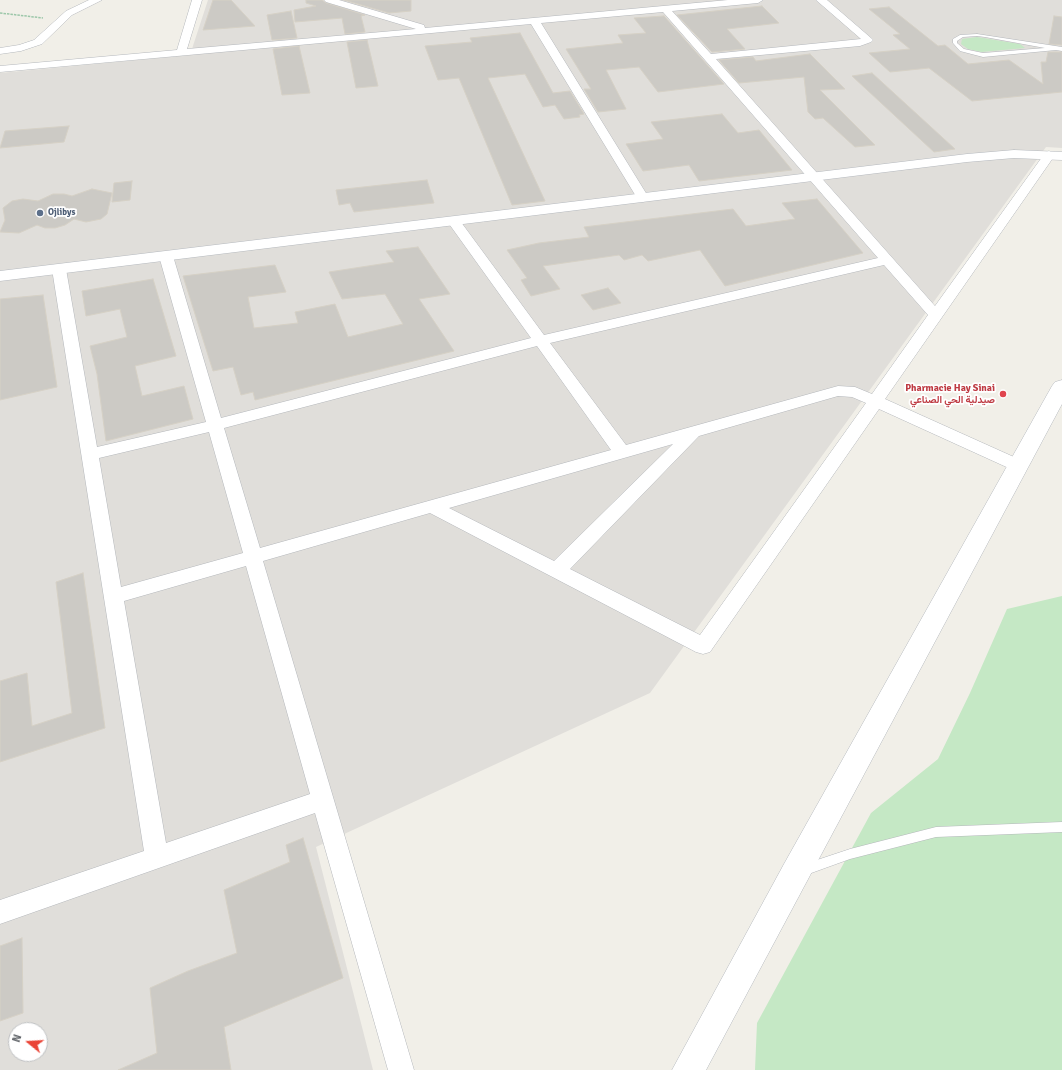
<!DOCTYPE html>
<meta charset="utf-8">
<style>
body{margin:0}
#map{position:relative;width:1062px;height:1070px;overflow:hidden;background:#f1efe8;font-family:Signika,sans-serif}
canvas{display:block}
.north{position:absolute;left:8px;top:1022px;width:40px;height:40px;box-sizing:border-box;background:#fff;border:1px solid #bfc1c3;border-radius:50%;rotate:288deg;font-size:11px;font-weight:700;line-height:16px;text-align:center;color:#5f6368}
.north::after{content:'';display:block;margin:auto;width:14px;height:18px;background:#ea4335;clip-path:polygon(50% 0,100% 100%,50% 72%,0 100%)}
</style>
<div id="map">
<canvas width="1062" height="1070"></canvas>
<div class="north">N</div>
</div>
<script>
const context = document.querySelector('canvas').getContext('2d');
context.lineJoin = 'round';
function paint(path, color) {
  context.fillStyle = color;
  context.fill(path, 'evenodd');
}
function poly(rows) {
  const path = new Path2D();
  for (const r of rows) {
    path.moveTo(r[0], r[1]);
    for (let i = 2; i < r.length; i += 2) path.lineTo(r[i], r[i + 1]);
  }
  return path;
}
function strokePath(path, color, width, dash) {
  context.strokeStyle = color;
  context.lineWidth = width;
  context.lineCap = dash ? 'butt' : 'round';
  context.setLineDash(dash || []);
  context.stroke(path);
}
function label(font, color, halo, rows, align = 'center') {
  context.font = font + ' Signika,Vazirmatn,sans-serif';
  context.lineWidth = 3.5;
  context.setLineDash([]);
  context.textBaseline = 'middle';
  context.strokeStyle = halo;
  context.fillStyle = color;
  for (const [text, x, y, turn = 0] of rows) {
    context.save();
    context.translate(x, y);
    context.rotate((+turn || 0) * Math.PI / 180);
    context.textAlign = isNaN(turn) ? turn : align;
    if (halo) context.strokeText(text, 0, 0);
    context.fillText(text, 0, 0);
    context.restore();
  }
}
paint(poly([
 [208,0,1062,0,1062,148,1046,147,650,693,316,847,373,1070,0,1070,0,73,190,55],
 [16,1030,40,1030,40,1054,16,1054]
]), '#e0deda');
paint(poly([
 [977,37,1020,44,1025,48,981,52,968,49,961,44,962,39],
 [1062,596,1062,1070,755,1070,757,1023,871,813,938,759,970,693,1007,609]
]), '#c5e8c5');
const building = poly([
 [213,0,231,0,255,26,203,30,213,0],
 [306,0,322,0,326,3,365,15,361,16,365,32,345,34,342,18,295,22,294,10,316,6,306,3,306,0],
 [344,0,411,0,411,11,389,13,344,0],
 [762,6,779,23,727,29,745,49,712,52,677,15,762,6],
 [889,7,938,46,945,45,968,64,1009,60,1043,84,1041,62,1046,62,1048,52,1062,52,1062,92,972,101,929,68,890,72,869,53,910,49,893,35,900,34,869,9,889,7],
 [291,11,297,38,272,40,267,15,291,11],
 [664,16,724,84,658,92,639,67,606,70,626,109,598,112,584,89,591,89,566,49,623,43,618,35,646,33,634,18,664,16],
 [1054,16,1062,17,1062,45,1049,44,1054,16],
 [520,33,553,93,570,91,584,114,579,115,580,117,564,119,555,105,543,107,525,74,488,78,545,201,512,205,459,78,438,80,425,46,472,42,470,38,520,33],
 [367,40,378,86,356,88,347,42,367,40],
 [299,46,310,93,282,95,273,49,299,46],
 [810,54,845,89,820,90,875,145,855,147,823,118,815,119,808,112,804,77,739,83,719,60,753,57,756,61,810,54],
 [872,73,955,149,934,152,852,76,872,73],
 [722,114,738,133,759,130,792,170,699,181,689,165,643,171,626,144,663,139,651,122,722,114],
 [69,126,64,142,0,148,5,131,69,126],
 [427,180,434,203,354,212,350,203,339,205,336,190,427,180],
 [132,181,130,200,112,202,114,183,132,181],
 [92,189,112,193,107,214,101,219,86,222,74,219,65,225,55,228,45,228,37,225,19,233,0,232,5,220,3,208,12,201,23,199,38,201,53,194,64,194,72,196,92,189],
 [817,199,863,253,725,286,700,250,648,261,642,255,624,260,619,255,543,266,560,289,531,296,521,280,527,278,507,250,539,243,589,237,584,227,733,209,746,226,795,219,782,203,817,199],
 [418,247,450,294,419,299,454,351,255,400,253,392,241,395,233,367,213,371,183,276,275,265,286,292,248,297,254,328,298,323,295,312,335,304,348,337,403,324,385,294,342,299,329,272,394,262,386,251,418,247],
 [153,279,176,356,135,366,142,396,184,386,193,419,106,441,97,374,90,346,127,337,120,309,86,316,82,291,153,279],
 [608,288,621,303,593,310,581,295,608,288],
 [43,295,57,387,0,400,0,299,43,295],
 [83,573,105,728,0,762,0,681,27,673,32,726,72,713,56,582,83,573],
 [303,838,343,978,224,1027,231,1070,118,1070,157,1053,150,988,188,971,237,953,224,890,290,862,286,845,303,838],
 [22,938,23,1013,0,1021,0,946,22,938]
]);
paint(building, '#cccac5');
strokePath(building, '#d6d1c6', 1);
const lane = poly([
 [977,34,1062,47,1062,51,1056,50,983,57,960,51,953,43,953,39,960,35,977,34],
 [977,36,985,37,1045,48,983,53,964,49,957,43,957,41,963,37,977,36],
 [1062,822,1062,832,936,837,850,859,803,876,799,874,797,870,799,866,850,849,936,827,1062,822]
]);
const street = poly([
 [89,0,102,0,72,15,42,44,21,51,0,54,0,48,19,45,34,40,66,11,89,0],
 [192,0,202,0,187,49,416,29,326,2,324,0,339,0,424,25,425,28,728,0,763,0,758,3,672,11,711,54,861,39,816,0,827,0,871,38,873,40,871,42,860,46,716,59,935,306,1045,153,1049,151,1055,155,885,399,1025,462,1027,466,1025,470,1019,472,1013,470,879,409,710,652,703,654,696,652,430,513,263,561,414,1070,388,1070,315,813,0,924,0,900,144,851,52,269,54,266,59,265,64,266,66,269,97,447,206,422,159,256,161,253,166,252,171,253,173,256,221,418,531,338,447,221,453,217,458,218,544,335,878,258,663,12,541,23,649,198,643,202,637,198,531,24,0,72,0,66,177,50,192,0],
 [884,265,928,315,872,394,855,387,838,386,626,445,550,343,884,265],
 [537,346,611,450,260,548,224,428,537,346],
 [838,396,852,397,866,403,700,635,570,569,699,436,838,396],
 [209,432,243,553,121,587,99,458,209,432],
 [673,444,554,561,449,508,673,444],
 [246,566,310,794,166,843,124,601,246,566]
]);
const secondary = poly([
 [1014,150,1062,152,1062,160,1014,158,967,162,0,281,0,271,967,154,1014,150],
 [1062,380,1062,404,706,1070,672,1070,784,864,1052,386,1055,382,1062,380]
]);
strokePath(lane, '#b5b8bc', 1);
strokePath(street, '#b5b8bc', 1);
strokePath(secondary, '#b6babf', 1);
strokePath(poly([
 [0,13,43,18]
]), '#9cc7a9', 1.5, [2.5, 1]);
paint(lane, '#fff');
paint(street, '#fff');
paint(secondary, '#fff');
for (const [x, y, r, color] of [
 [40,213,4,"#5c6f8a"],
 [1003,394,4,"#e0444e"]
]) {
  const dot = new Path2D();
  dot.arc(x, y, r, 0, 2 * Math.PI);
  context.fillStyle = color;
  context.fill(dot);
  strokePath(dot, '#fff', 1.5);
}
label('bold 9px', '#4e5e75', '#fff', [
 ["Ojlibys",48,213]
], 'left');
label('bold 10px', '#be3a42', '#fff', [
 ["Pharmacie Hay Sinai",995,388],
 ["صيدلية الحي الصناعي",995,400]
], 'right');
</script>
